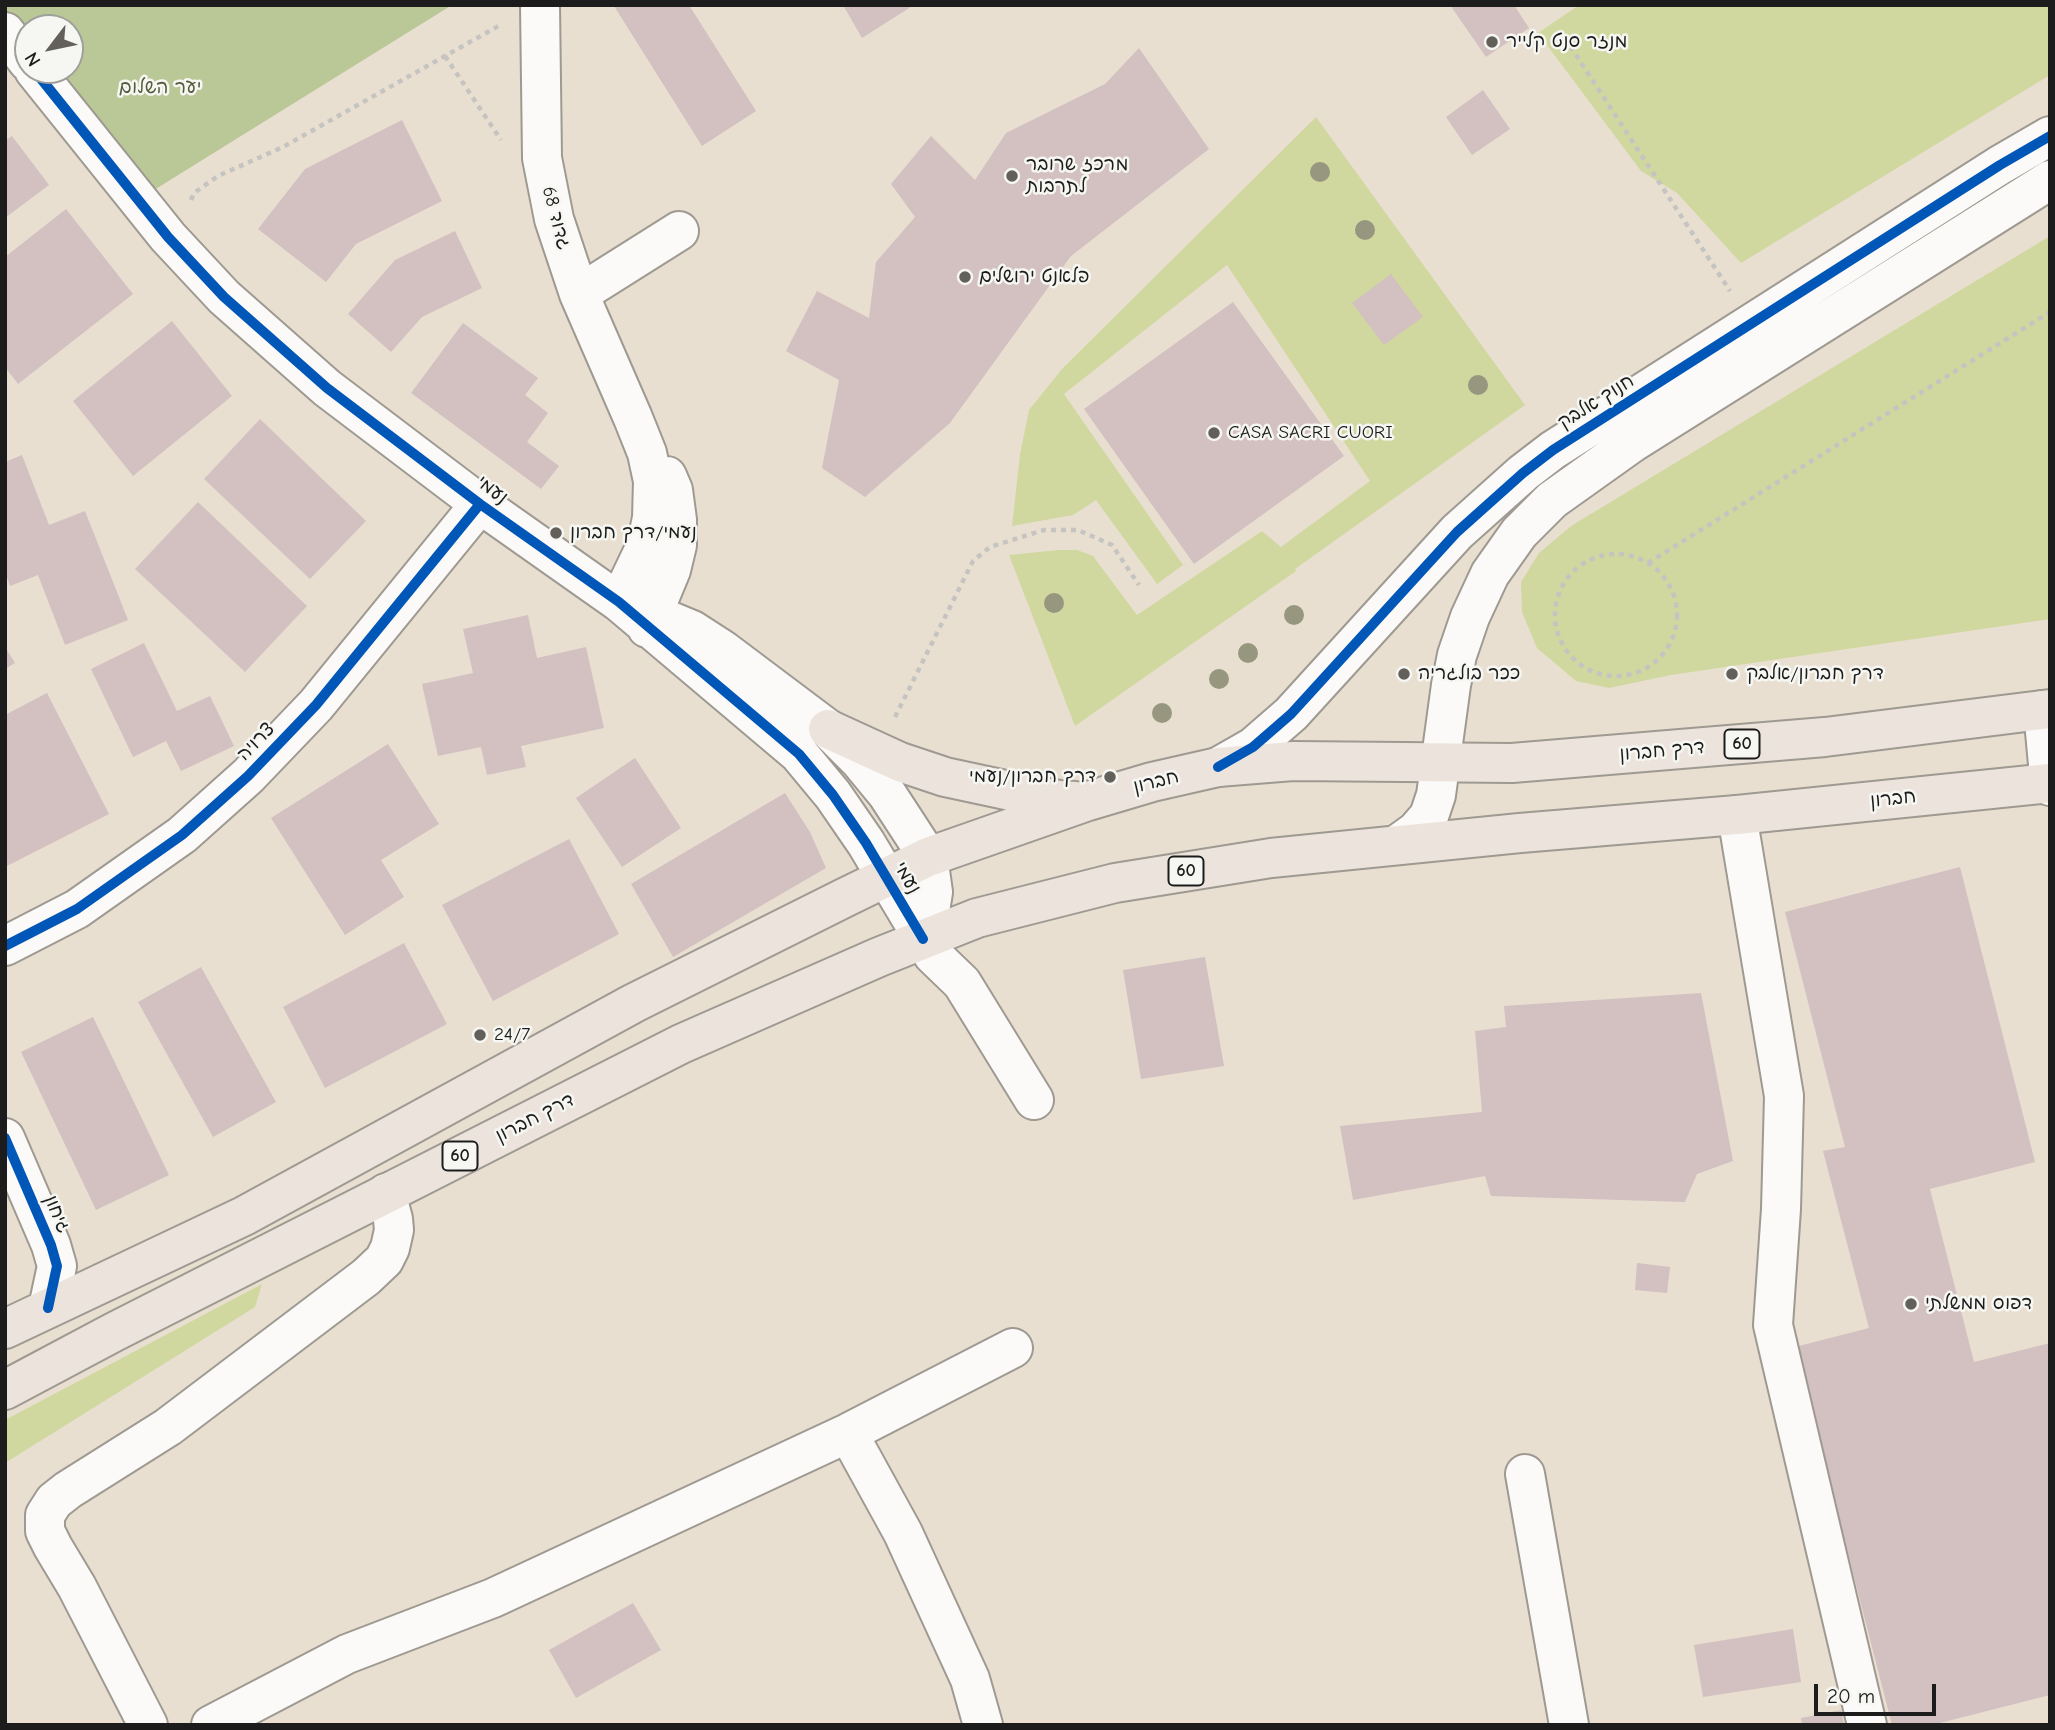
<!DOCTYPE html>
<meta charset="utf-8">
<style>
body{margin:0}
#map{position:relative;width:2055px;height:1730px;overflow:hidden;background:#e8dfd1;font-family:"Comic Neue",sans-serif}
canvas{display:block}
.frame{position:absolute;inset:0;border:7px solid #1c1c1c;pointer-events:none}
.north{position:absolute;left:14px;top:14px;width:70px;height:70px;box-sizing:border-box;background:#f6f6f2;border:2px solid #9f9f9c;border-radius:50%;rotate:238deg;font-size:19px;font-weight:700;line-height:28px;text-align:center;color:#1c1c1c}
.north::after{content:'';display:block;margin:auto;width:24px;height:32px;background:#63605b;clip-path:polygon(50% 0,100% 100%,50% 72%,0 100%)}
.scale{position:absolute;left:1814px;top:1684px;width:122px;height:32px;box-sizing:border-box;border:4px solid #1c1c1c;border-top:0;padding-left:9px;font-size:21px;line-height:24px;white-space:nowrap;color:#1c1c1c;-webkit-text-stroke:5px #f6f6f2;paint-order:stroke}
</style>
<div id="map">
<canvas width="2055" height="1730"></canvas>
<div class="frame"></div>
<div class="north">N</div>
<div class="scale">20 m</div>
</div>
<script>
const context = document.querySelector('canvas').getContext('2d');
context.lineJoin = 'round';
function paint(path, color) {
  context.fillStyle = color;
  context.fill(path, 'evenodd');
}
function poly(rows) {
  const path = new Path2D();
  for (const r of rows) {
    if (r.length === 3) {
      path.moveTo(r[0] + r[2], r[1]);
      path.arc(r[0], r[1], r[2], 0, 2 * Math.PI);
      continue;
    }
    path.moveTo(r[0], r[1]);
    for (let i = 2; i < r.length; i += 2) path.lineTo(r[i], r[i + 1]);
  }
  return path;
}
function strokePath(path, color, width, dash) {
  context.strokeStyle = color;
  context.lineWidth = width;
  context.lineCap = dash ? 'butt' : 'round';
  context.setLineDash(dash || []);
  context.stroke(path);
}
function label(font, color, halo, rows, align = 'center') {
  context.font = font + ' "Comic Neue","Playpen Sans Hebrew",sans-serif';
  context.lineWidth = 5;
  context.setLineDash([]);
  context.textBaseline = 'middle';
  context.strokeStyle = halo;
  context.fillStyle = color;
  for (const [text, x, y, turn = 0] of rows) {
    context.save();
    context.translate(x, y);
    context.rotate((+turn || 0) * Math.PI / 180);
    context.textAlign = isNaN(turn) ? turn : align;
    if (halo) context.strokeText(text, 0, 0);
    context.fillText(text, 0, 0);
    context.restore();
  }
}
paint(poly([
 [1579,5,2050,5,2050,75,1741,263,1677,193,1641,171,1538,33],
 [1316,117,1525,405,1295,569,1296,571,1075,726,1009,555,1059,550,1077,550,1093,556,1137,615,1262,531,1281,547,1370,481,1227,265,1064,394,1183,565,1157,584,1096,500,1073,515,1012,526,1020,455,1029,410,1062,369],
 [2050,236,2050,619,1671,675,1609,688,1576,681,1537,648,1522,612,1521,582,1539,553,1571,526],
 [262,1284,255,1307,5,1463,5,1420]
]), '#d0d89f');
paint(poly([
 [5,5,452,5,154,190,37,70,70,70,70,28,28,28,28,58,5,27]
]), '#bac797');
paint(poly([
 [615,5,689,5,756,111,702,146,614,6],
 [843,5,914,5,862,38],
 [1450,5,1514,5,1529,28,1486,57],
 [1139,48,1209,149,1071,256,950,423,865,497,822,468,839,380,786,351,817,291,869,318,876,262,915,217,891,184,931,136,975,180,1006,133,1105,84],
 [1483,90,1510,129,1472,155,1446,117],
 [402,120,442,201,356,244,326,282,258,229,305,169],
 [12,136,49,185,5,218,5,141],
 [66,209,133,294,18,384,5,367,5,257],
 [455,231,482,288,422,317,391,352,348,314,395,260],
 [1391,274,1423,317,1384,345,1352,303],
 [1233,302,1344,456,1194,564,1084,409],
 [172,321,232,396,133,476,73,401],
 [463,323,538,378,525,395,548,413,527,442,559,466,541,489,411,393],
 [260,419,366,521,310,579,204,479],
 [22,455,49,525,85,511,128,620,65,645,38,575,10,586,5,572,5,462],
 [198,502,307,606,245,672,135,569],
 [528,615,537,658,586,647,604,728,521,746,526,767,487,775,481,747,438,756,422,684,473,673,463,629],
 [144,643,177,711,210,696,234,746,181,771,166,741,133,757,91,669],
 [5,647,15,663,5,669],
 [47,693,109,814,5,867,5,715],
 [388,744,439,824,381,860,404,897,345,935,271,818],
 [635,758,681,828,622,867,576,798],
 [785,793,810,832,826,868,673,957,631,884],
 [569,839,619,934,493,1001,442,905],
 [1960,867,2035,1162,1930,1189,1974,1362,2050,1343,2050,1695,1932,1725,1892,1725,1795,1347,1869,1328,1823,1151,1845,1147,1785,912],
 [404,943,447,1024,325,1088,283,1007],
 [1205,957,1224,1066,1141,1079,1123,970],
 [201,967,276,1102,213,1137,138,1002],
 [1701,993,1733,1161,1697,1174,1685,1202,1491,1196,1485,1176,1353,1200,1340,1126,1482,1112,1475,1031,1506,1027,1504,1006],
 [93,1017,169,1175,96,1210,21,1052],
 [1637,1263,1670,1267,1667,1293,1635,1290],
 [633,1603,661,1650,576,1698,549,1650],
 [1793,1629,1801,1682,1703,1697,1694,1645],
 [1841,1710,1844,1725,1802,1725,1801,1718]
]), '#d3c0c0');
const minor = poly([
 [540,5,542,158,554,219,579,294,633,418,647,453,653,481,652,518,648,537,643,552,619,602],
 [5,32,28,62],
 [34,70,168,237,224,297,327,388,480,504,619,602,799,754,833,795,866,843,933,955,962,983,1034,1100],
 [579,294,679,231],
 [644,610,692,630,723,650,828,729,859,760,887,794,928,857,933,892,928,924,923,939],
 [647,628,671,570,677,545,677,520,673,490,667,476],
 [2043,710,2050,786],
 [1218,767,1253,747,1291,714,1457,532,1523,473,1553,450,2000,165,2050,136],
 [1737,815,1784,1096,1781,1209,1773,1325,1867,1725],
 [1398,844,1416,831,1429,816,1436,795,1451,685,1457,655,1470,617,1490,574,1519,533,1552,500,1632,443,2050,180],
 [5,946,77,909,182,835,248,776,316,705,480,504],
 [5,1138,51,1245,57,1266,48,1308],
 [848,1433,903,1533,970,1679,983,1725],
 [1525,1474,1569,1725],
 [148,1725,77,1587,53,1547,45,1531,45,1515,54,1501,68,1490,168,1427,366,1277,384,1260,390,1248,394,1230,393,1219,386,1193],
 [211,1725,347,1654,493,1598,848,1433,1013,1348]
]);
const highway = poly([
 [828,729,900,762,945,777,1015,792,1059,800,1075,801],
 [5,1329,244,1216,634,1003,846,897,928,857,1088,801,1152,782,1218,767,1293,761,1512,763,1825,737,2050,709],
 [5,1390,114,1332,681,1044,879,957,977,918,1115,883,1271,858,1520,833,1737,815,2050,783]
]);
strokePath(minor, '#9e9991', 42);
strokePath(highway, '#9e9991', 42);
strokePath(poly([
 [1565,38,1730,291],
 [445,56,501,140],
 [191,200,194,193,218,176,283,147,502,24],
 [1616,615,61],
 [1648,563,2050,312],
 [895,717,973,561,990,547,1044,530,1078,530,1112,545,1139,585]
]), '#c6c4c1', 4.5, [5, 5]);
strokePath(minor, '#fcfaf8', 38);
strokePath(highway, '#ece4dc', 38);
strokePath(poly([
 [34,70,168,237,224,297,327,388,480,504,619,602,799,754,833,795,866,843,923,939],
 [1218,767,1253,747,1291,714,1457,532,1523,473,1553,450,2000,165,2050,136],
 [5,946,77,909,182,835,248,776,316,705,480,504],
 [5,1138,51,1245,57,1266,48,1308]
]), '#0057b8', 10);
context.fillStyle = '#97977f';
for (const [x, y] of [
 [1320,172],
 [1365,230],
 [1478,385],
 [1054,603],
 [1294,615],
 [1248,653],
 [1219,679],
 [1162,713]
]) {
  context.beginPath();
  context.arc(x, y, 10, 0, 2 * Math.PI);
  context.fill();
}
for (const [x, y, r, color] of [
 [1492,42,7,"#63605b"],
 [1012,176,7,"#63605b"],
 [965,277,7,"#63605b"],
 [1214,433,7,"#63605b"],
 [556,533,7,"#63605b"],
 [1404,674,7,"#63605b"],
 [1732,674,7,"#63605b"],
 [1110,777,7,"#63605b"],
 [480,1035,7,"#63605b"],
 [1911,1304,7,"#63605b"]
]) {
  const dot = new Path2D();
  dot.arc(x, y, r, 0, 2 * Math.PI);
  context.fillStyle = color;
  context.fill(dot);
  strokePath(dot, '#f6f6f2', 2.5);
}
for (const [x, y, w] of [
 [1742,744,35],
 [1186,871,35],
 [460,1156,35]
]) {
  const box = new Path2D();
  box.roundRect(x - w / 2, y - 14.5, w, 29, 5);
  context.fillStyle = '#f6f6f2';
  context.fill(box);
  strokePath(box, '#1c1c1c', 2);
}
label('bold 18px', '#1c1c1c', null, [
 ["60",1742,744],
 ["60",1186,871],
 ["60",460,1156]
]);
label('19px', '#1c1c1c', '#f6f6f2', [
 ["מנזר סנט קלייר",1506,42],
 ["מרכז שרובר",1026,165],
 ["לתרבות",1026,187],
 ["פלאנט ירושלים",979,277],
 ["CASA SACRI CUORI",1228,433],
 ["נעמי/דרך חברון",570,533],
 ["ככר בולגריה",1418,674],
 ["דרך חברון/אלבק",1746,674],
 ["דרך חברון/נעמי",1096,777,"right"],
 ["24/7",494,1035],
 ["דפוס ממשלתי",1925,1304]
], 'left');
label('19px', '#545c3c', '#f6f6f2', [
 ["יער השלום",160,88]
]);
label('19px', '#1c1c1c', '#f6f6f2', [
 ["גדוד 68",556,218,75],
 ["חנוך אלבק",1596,402,-32],
 ["נעמי",492,490,37],
 ["צרויה",256,742,-46],
 ["דרך חברון",1662,751,-5],
 ["חברון",1156,782,-14],
 ["חברון",1893,799,-6],
 ["נעמי",907,878,59],
 ["דרך חברון",535,1118,-27],
 ["גיחון",57,1214,67]
]);
</script>
